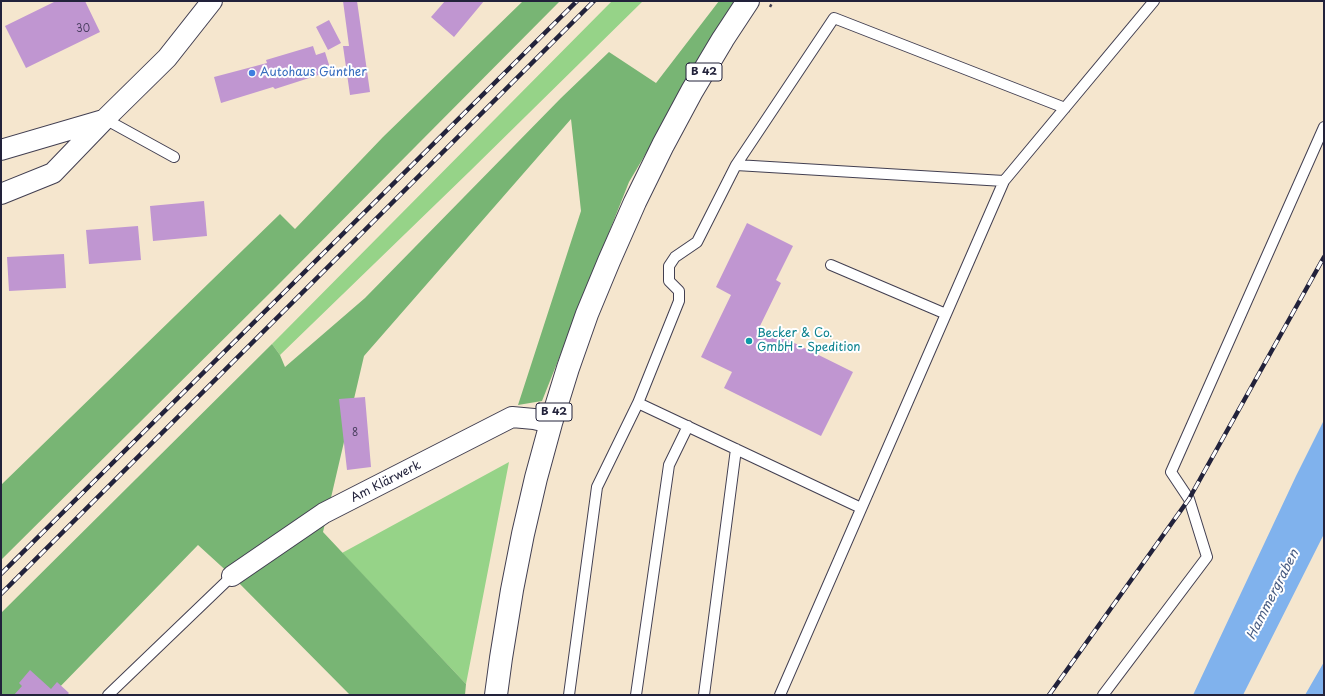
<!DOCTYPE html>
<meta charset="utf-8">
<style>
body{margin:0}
#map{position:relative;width:1325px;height:696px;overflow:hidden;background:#f5e6ce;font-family:"Playpen Sans",sans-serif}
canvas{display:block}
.frame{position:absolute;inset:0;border:2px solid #22223b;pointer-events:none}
</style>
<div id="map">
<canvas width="1325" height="696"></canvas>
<div class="frame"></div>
</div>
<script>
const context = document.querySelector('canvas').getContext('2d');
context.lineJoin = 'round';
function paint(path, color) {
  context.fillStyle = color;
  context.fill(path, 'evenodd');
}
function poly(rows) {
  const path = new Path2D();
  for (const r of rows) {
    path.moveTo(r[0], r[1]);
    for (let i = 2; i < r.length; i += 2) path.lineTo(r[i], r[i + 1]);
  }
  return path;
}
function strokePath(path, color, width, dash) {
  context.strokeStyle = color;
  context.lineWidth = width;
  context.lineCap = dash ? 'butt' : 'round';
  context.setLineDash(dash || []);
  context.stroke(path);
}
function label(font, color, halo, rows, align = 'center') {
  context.font = font + ' "Playpen Sans",sans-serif';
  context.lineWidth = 4;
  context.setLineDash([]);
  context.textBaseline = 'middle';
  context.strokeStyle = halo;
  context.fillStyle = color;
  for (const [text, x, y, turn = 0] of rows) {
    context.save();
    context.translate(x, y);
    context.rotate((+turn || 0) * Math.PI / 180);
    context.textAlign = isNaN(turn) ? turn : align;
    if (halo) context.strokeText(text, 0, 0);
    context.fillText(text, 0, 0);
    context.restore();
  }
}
paint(poly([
 [612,1,643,1,469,172,280,355,272,344],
 [509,462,466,684,342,553]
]), '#96d388');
paint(poly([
 [523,1,560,1,273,290,1,560,1,485,280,214,295,229,383,137],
 [719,1,736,1,629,182,542,401,518,405,581,211,571,119,364,356,323,532,466,684,465,695,350,695,232,576,198,545,52,695,1,695,1,613,272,344,280,355,285,367,365,298,561,98,609,52,656,83]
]), '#78b574');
paint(poly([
 [1324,420,1324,534,1243,695,1193,695,1296,476],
 [1324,662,1324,695,1305,695]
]), '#80b2ed');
paint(poly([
 [56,1,85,1,100,32,26,68,5,26],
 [343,1,357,1,370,92,350,95,343,46,349,46],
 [445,1,484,1,454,37,431,17],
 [329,20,341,43,328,50,316,27],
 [313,46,316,55,325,52,331,71,275,89,273,87,221,103,214,77,267,63,266,60],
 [204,201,207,236,153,241,150,206],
 [747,223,793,246,776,280,781,283,760,326,853,372,821,436,724,388,732,372,701,357,731,295,716,287],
 [138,226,141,260,89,264,86,230],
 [64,254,66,288,9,291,7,257],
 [365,397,371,467,347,470,339,399],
 [30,670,51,689,57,682,69,693,67,695,14,695,22,686,19,683]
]), '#c096d1');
const service = poly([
 [105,119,174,157],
 [736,165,834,18,1065,108],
 [831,265,946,314],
 [861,508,638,403,679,301,679,291,669,281,669,266,675,257,697,242,736,165,1004,181],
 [108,695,232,576],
 [569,695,597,487,638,403],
 [636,695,669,465,688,426],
 [704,695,736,449],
 [780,695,1004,181,1154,1],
 [1103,695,1207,557,1189,499,1171,472,1324,127]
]);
const minor = poly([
 [1,150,103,120],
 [1,194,53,173,105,119,167,58,212,1],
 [232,576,324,513,512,417,534,419,551,423]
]);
const primary = poly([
 [496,695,501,658,512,590,523,534,536,478,551,423,568,368,587,314,609,261,635,202,663,145,692,91,723,39,748,1]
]);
strokePath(service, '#423f51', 12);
strokePath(minor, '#423f51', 22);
strokePath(primary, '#423f51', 24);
strokePath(poly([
 [770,7,773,1]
]), '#423f51', 2.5, [3, 3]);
strokePath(service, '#fff', 10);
strokePath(minor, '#fff', 20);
strokePath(primary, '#fff', 22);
const rail = poly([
 [1,574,577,1],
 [1,594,594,1],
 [1049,695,1189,499,1324,257]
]);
strokePath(rail, '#22223b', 4.5);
strokePath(rail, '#fff', 3, [9]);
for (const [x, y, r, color] of [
 [252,73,4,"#3f7fe0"],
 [749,341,4,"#0f9aa8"]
]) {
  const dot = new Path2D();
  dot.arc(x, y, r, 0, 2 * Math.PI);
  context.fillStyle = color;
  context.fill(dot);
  strokePath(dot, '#fff', 1.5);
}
label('10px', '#4a3f60', null, [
 ["30",83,29],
 ["8",355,433]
]);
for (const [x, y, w] of [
 [704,72,36],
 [554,412,36]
]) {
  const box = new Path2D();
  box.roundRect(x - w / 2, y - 9, w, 18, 3);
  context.fillStyle = '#fff';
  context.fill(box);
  strokePath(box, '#22223b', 1);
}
label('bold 11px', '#22223b', null, [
 ["B 42",704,72],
 ["B 42",554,412]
]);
label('12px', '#366cbe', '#fff', [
 ["Autohaus Günther",260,73]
], 'left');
label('12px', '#0d838f', '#fff', [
 ["Becker & Co.",757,334],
 ["GmbH - Spedition",757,348]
], 'left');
label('12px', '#22223b', '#fff', [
 ["Am Klärwerk",386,482,-27]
]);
label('italic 13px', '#485c82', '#fff', [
 ["Hammergraben",1273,595,-63]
]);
</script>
